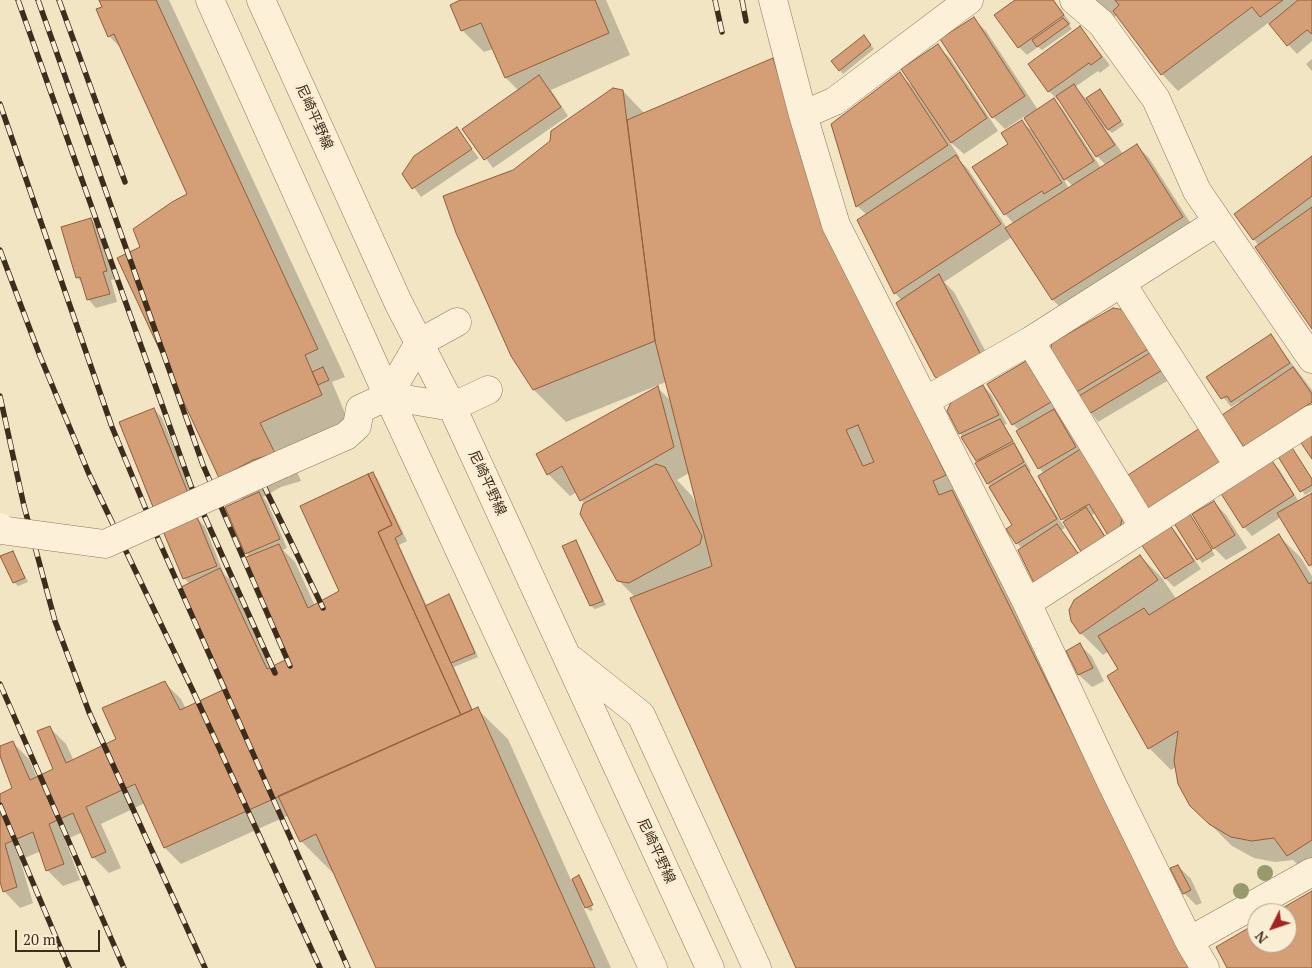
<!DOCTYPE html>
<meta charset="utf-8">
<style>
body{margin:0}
#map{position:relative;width:1312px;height:968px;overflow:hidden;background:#f2e5c4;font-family:"PT Serif",serif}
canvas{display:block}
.north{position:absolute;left:1247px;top:903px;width:50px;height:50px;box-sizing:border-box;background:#f9eed4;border:1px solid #aea18b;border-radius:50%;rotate:229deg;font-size:14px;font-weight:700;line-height:20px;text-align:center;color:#3e2d1d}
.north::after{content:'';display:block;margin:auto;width:18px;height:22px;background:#a42222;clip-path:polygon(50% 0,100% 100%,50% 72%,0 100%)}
.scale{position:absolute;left:15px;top:930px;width:85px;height:22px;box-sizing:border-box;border:2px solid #3e2d1d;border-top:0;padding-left:6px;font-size:15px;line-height:18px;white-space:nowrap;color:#3e2d1d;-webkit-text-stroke:4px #f9eed4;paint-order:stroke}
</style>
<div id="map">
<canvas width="1312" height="968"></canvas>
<div class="north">N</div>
<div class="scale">20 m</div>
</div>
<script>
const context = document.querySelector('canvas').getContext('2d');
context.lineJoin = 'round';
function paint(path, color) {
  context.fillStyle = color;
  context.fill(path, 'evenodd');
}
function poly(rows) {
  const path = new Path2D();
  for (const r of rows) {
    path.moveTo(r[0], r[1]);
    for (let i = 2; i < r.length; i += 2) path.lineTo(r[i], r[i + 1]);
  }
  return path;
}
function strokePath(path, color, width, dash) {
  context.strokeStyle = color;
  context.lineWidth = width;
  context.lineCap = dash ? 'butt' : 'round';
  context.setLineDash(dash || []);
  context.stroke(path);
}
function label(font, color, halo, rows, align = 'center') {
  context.font = font + ' "PT Serif","Noto Sans JP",serif';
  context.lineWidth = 4.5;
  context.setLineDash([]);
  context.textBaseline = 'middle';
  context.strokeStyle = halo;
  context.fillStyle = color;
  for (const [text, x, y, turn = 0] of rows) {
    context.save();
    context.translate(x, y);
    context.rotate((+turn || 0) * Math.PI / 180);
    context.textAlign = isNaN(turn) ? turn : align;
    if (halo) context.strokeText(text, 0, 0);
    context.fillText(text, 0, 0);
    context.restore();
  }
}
paint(poly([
 [100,0,169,0,345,377,332,382,349,423,287,450,301,481,281,487,263,497,267,502,287,548,283,550,295,562,315,606,341,592,373,474,377,478,407,541,399,545,427,606,448,595,452,599,478,657,454,667,473,711,477,709,508,739,571,880,579,877,582,880,580,880,593,910,590,911,582,904,611,968,377,968,334,871,332,872,301,841,289,815,181,864,165,848,145,803,101,824,121,868,109,873,93,857,83,832,65,840,80,880,63,886,47,870,41,851,20,860,33,903,20,908,4,891,0,878,0,795,14,789,0,747,13,743,29,759,37,778,55,769,50,728,66,744,74,761,118,740,165,683,181,699,186,709,229,689,190,584,184,578,197,518,205,527,224,574,236,586,273,667,290,659,250,557,246,553,243,500,220,477,142,248,189,195,121,48,109,36],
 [463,0,606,0,630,55,551,90,568,116,493,168,464,129,519,91,506,78,493,49,484,52,462,30],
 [1018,0,1054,0,1071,24,1069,25,1072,29,1042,50,1038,47,1027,55,1019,47],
 [1091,0,1312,0,1312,41,1297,54,1268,23,1178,91,1162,74,1117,15,1110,20],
 [974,19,986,31,1038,110,1054,100,1062,108,1101,168,1106,165,1097,156,1059,99,1058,100,1049,91,1030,64,1080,28,1110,65,1100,73,1098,71,1075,87,1086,99,1100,90,1103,94,1124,125,1112,133,1104,127,1123,154,1137,146,1149,158,1195,230,1065,312,1053,300,1012,237,944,282,954,292,996,371,972,390,983,386,991,394,1007,424,1004,425,1031,471,1029,472,1065,528,1061,530,1087,565,1042,589,1034,580,1022,549,1017,543,1013,526,976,464,979,462,960,433,952,393,936,376,902,301,895,293,859,221,867,215,857,206,900,74,916,90,937,46,950,58,998,131,964,154,948,140,960,158,958,159,968,169,1007,228,1014,224,1005,214,1009,145,1022,122,1037,135,1025,116,1005,129,993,117],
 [1062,176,1073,186,1069,189],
 [867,41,874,49,843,74,840,70],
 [773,59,805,92,857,263,1204,968,798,968,635,597,618,580,585,505,577,492,570,496,548,474,658,388,671,401,666,382,566,422,534,390,513,171,623,91,645,114],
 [689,473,696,504,692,496,677,480],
 [1312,59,1312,71,1306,64],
 [456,129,479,158,421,197,404,174],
 [1312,157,1312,326,1254,239],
 [91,220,99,228,115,279,111,280,117,302,96,308,88,299,83,284,77,277],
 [1124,311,1172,378,1098,422,1076,392],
 [1270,335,1312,390,1312,423,1258,459,1240,404,1239,402,1231,407,1208,377],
 [1026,362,1034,371,1058,410,1056,412,1062,419,1130,528,1128,537,1096,513,1092,515,1114,549,1062,519,1044,473,1039,468,1019,430,1013,424],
 [154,409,162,418,196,501,162,515,154,506],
 [1200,430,1216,446,1237,478,1186,511,1215,555,1202,563,1173,519,1167,523,1176,532,1201,569,1174,587,1166,579,1141,542,1164,526,1148,510,1127,477],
 [1291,448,1312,479,1312,491,1305,495,1279,456],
 [1271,461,1279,469,1299,502,1312,494,1312,568,1281,517,1252,536,1244,527],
 [1214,502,1226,515,1247,548,1226,560,1214,548],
 [1279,536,1301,558,1312,576,1312,876,1310,877,1293,860,1275,862,1254,858,1232,846,1191,805,1176,767,1171,770,1149,748,1120,669,1109,651,1103,655,1081,633,1140,556,1162,578,1177,600],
 [575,542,579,546,606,605,595,609,591,606,564,547],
 [13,553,28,582,18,586,14,582],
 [1080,645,1092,657,1104,681,1092,687,1079,675,1067,651],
 [1178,866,1191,879,1202,903,1196,905,1184,893]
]), '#0003');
const building = poly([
 [99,0,156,0,318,349,305,355,322,395,260,423,275,453,253,460,219,478,117,258,140,247,133,229,172,202,187,194,114,34,108,37,96,9,102,7,99,0],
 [460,0,595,0,609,33,505,78,481,23,461,31,450,5,460,0],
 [1015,0,1053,0,1064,15,1018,48,994,15,1015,0],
 [1115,0,1283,0,1260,17,1252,7,1161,75,1113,11,1119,5,1115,0],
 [1298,0,1312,0,1312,34,1307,30,1287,46,1269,24,1298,0],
 [974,17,1025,96,992,118,940,39,974,17],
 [1063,18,1069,24,1037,47,1032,40,1063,18],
 [1080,26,1102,57,1091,65,1089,63,1048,92,1028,64,1080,26],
 [864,35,871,45,839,71,831,61,864,35],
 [938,44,987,118,951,143,901,69,938,44],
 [773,58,826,229,946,475,933,481,939,495,952,490,1189,968,796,968,630,598,712,566,655,341,627,120,773,58],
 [900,72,948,145,856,207,831,124,900,72],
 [539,75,561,107,484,160,462,129,539,75],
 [1074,84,1115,145,1096,157,1056,96,1074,84],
 [613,88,623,90,655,341,533,390,511,356,456,233,443,196,513,170,550,141,551,131,613,88],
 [1100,89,1121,121,1108,130,1086,98,1100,89],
 [1054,98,1094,161,1064,180,1024,118,1054,98],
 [1022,120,1062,183,1044,194,1042,191,1004,215,972,167,1008,144,1001,133,1022,120],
 [457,127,472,149,412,189,402,174,414,156,457,127],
 [1137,144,1183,217,1052,300,1005,228,1137,144],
 [956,155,1001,224,894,294,857,220,956,155],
 [1312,156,1312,196,1253,240,1234,214,1312,156],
 [1312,207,1312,329,1255,247,1312,207],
 [91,218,107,271,103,272,110,294,87,300,80,277,76,278,61,227,91,218],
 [939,274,981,355,947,381,935,377,896,303,939,274],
 [1113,308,1125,310,1150,348,1075,393,1050,351,1052,343,1113,308],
 [1271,334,1290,363,1231,402,1227,396,1221,399,1206,377,1271,334],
 [1153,351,1164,369,1089,414,1079,396,1153,351],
 [1026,361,1051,402,1012,425,987,384,1026,361],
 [323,367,329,380,318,385,312,372,323,367],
 [1293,367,1312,394,1312,402,1244,447,1222,415,1293,367],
 [983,385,999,415,959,434,947,411,952,400,983,385],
 [658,386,674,447,580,501,562,466,547,475,536,454,658,386],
 [154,408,188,493,153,507,119,422,154,408],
 [1054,409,1076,447,1038,469,1016,431,1054,409],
 [1000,419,1013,441,976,461,961,437,1000,419],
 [858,425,874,462,863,466,846,430,858,425],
 [1200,428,1222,461,1147,511,1125,477,1200,428],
 [1312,432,1312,459,1299,440,1312,432],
 [1014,443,1024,462,987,484,975,463,1014,443],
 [1291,446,1312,479,1312,485,1300,492,1277,455,1291,446],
 [1082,448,1122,519,1120,528,1109,537,1089,504,1061,520,1038,476,1082,448],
 [1271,459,1294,495,1243,528,1220,492,1271,459],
 [656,464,665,467,702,536,700,544,629,583,617,581,580,514,583,504,656,464],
 [1025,465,1057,519,1016,544,1006,529,1012,525,989,487,1025,465],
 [373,472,402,534,395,538,472,710,461,715,378,532,392,525,368,474,373,472],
 [368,474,392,525,378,532,461,715,164,848,135,784,86,807,106,852,92,858,73,813,49,824,64,864,46,871,33,832,5,844,17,887,3,892,0,882,0,794,12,788,0,756,0,746,13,741,30,780,53,769,37,731,50,726,66,763,116,739,102,708,165,681,180,710,227,688,181,587,220,568,267,669,289,658,244,558,279,544,308,608,339,591,300,506,368,474],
 [259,492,280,539,245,554,225,507,259,492],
 [1312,493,1312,564,1309,566,1277,513,1312,493],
 [1214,501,1235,535,1213,549,1192,514,1214,501],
 [1086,507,1107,540,1083,555,1063,522,1086,507],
 [1188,511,1212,550,1197,560,1172,520,1188,511],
 [197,517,217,566,183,579,163,531,197,517],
 [1168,522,1194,561,1165,579,1139,541,1168,522],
 [1057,524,1080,556,1039,582,1033,581,1018,550,1057,524],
 [1279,534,1309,584,1312,582,1312,840,1287,856,1274,838,1252,841,1231,837,1209,824,1190,806,1178,784,1174,761,1178,731,1148,749,1107,676,1118,669,1098,636,1144,608,1149,615,1279,534],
 [576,540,603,601,590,606,562,546,576,540],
 [13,551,25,578,13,583,0,556,13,551],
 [1140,555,1158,580,1080,634,1071,621,1069,610,1074,600,1140,555],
 [449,594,475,653,451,663,425,606,449,594],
 [1080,643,1093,668,1078,675,1066,651,1080,643],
 [478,707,517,795,595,968,376,968,316,834,300,842,278,796,478,707],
 [1178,865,1191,890,1183,894,1170,868,1178,865],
 [579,875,593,905,585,908,572,879,579,875],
 [1312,891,1312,968,1227,968,1216,947,1257,923,1257,943,1287,943,1287,913,1274,913,1312,891]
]);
paint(building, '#d49e76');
strokePath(building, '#915d3b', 1);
const minor = poly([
 [210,0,388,396,653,968],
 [261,0,398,302,452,407,710,968],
 [773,0,803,115,836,225,1027,603,1112,784,1189,941,1205,968],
 [1074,0,1101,23,1156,99,1197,191,1312,359],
 [803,115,835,101,969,0],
 [1122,284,1238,465],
 [1030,341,1143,526],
 [388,396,419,343,457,322],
 [925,401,1030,341,1217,222],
 [282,464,346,436,357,426,360,409,388,396,452,407,488,390],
 [1027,603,1312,419],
 [572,660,641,715,757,968],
 [1189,941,1312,872]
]);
strokePath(minor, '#8f7658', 29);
strokePath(minor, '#fcf1d8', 28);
const rail = poly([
 [18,0,191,486,275,673],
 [38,0,203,465,290,666],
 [59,0,125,182],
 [715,0,722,32],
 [742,0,746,21],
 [0,104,112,427,159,541,348,968],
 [0,250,40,356,89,474,193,691,320,968],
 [0,396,24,506,55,621,89,712,205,968],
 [263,484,323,608],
 [0,684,124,968],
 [0,805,69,968]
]);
strokePath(rail, '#3e2d1d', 5.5);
strokePath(rail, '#f9eed4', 4, [11]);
const minorBridge = poly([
 [0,527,1,530,105,544,282,464]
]);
strokePath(minorBridge, '#8f7658', 29, []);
strokePath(minorBridge, '#fcf1d8', 28);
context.fillStyle = '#979a6b';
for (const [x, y] of [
 [1265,873],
 [1241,891]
]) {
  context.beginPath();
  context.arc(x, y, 8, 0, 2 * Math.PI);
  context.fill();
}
label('14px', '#3e2d1d', '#f9eed4', [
 ["尼崎平野線",314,117,66],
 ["尼崎平野線",487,483,65],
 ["尼崎平野線",656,851,65]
]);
</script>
